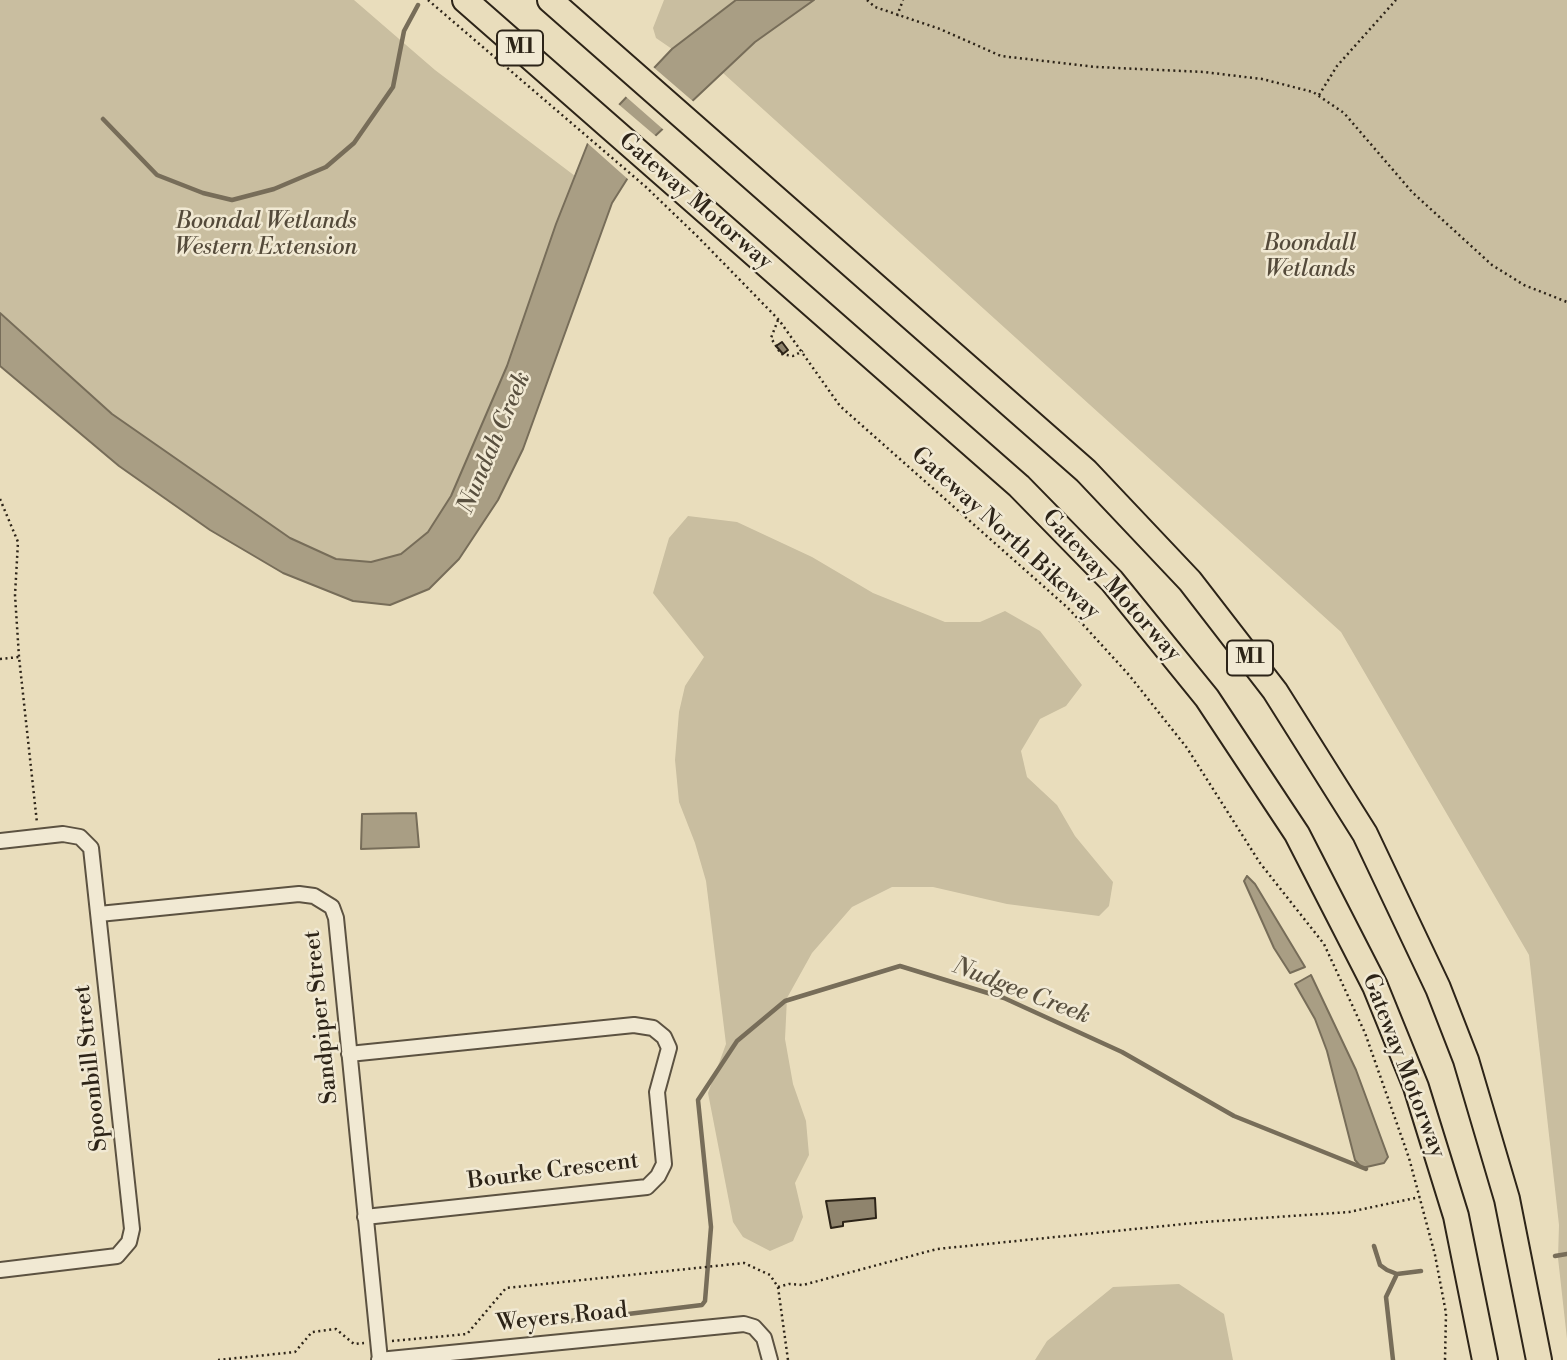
<!DOCTYPE html>
<style>
body{margin:0}
canvas{display:block;background:#e9ddbc}
</style>
<canvas width="1567" height="1360"></canvas>
<script>
const context = document.querySelector('canvas').getContext('2d');
context.lineJoin = 'round';
function paint(path, color) {
  context.fillStyle = color;
  context.fill(path, 'evenodd');
}
function poly(rows) {
  const path = new Path2D();
  for (const r of rows) {
    path.moveTo(r[0], r[1]);
    for (let i = 2; i < r.length; i += 2) path.lineTo(r[i], r[i + 1]);
  }
  return path;
}
function strokePath(path, color, width, dash) {
  context.strokeStyle = color;
  context.lineWidth = width;
  context.lineCap = dash ? 'butt' : 'round';
  context.setLineDash(dash || []);
  context.stroke(path);
}
function label(font, color, halo, rows, align = 'center') {
  context.font = font + ' "Libre Bodoni",serif';
  context.lineWidth = 5;
  context.setLineDash([]);
  context.textBaseline = 'middle';
  context.strokeStyle = halo;
  context.fillStyle = color;
  for (const [text, x, y, turn = 0] of rows) {
    context.save();
    context.translate(x, y);
    context.rotate((+turn || 0) * Math.PI / 180);
    context.textAlign = isNaN(turn) ? turn : align;
    if (halo) context.strokeText(text, 0, 0);
    context.fillText(text, 0, 0);
    context.restore();
  }
}
paint(poly([
 [0,0,354,0,435,70,575,176,507,366,451,496,428,532,401,554,371,562,336,559,290,538,112,414,0,313],
 [664,0,736,0,672,49,656,38,653,28],
 [814,0,1567,0,1567,1339,1558,1258,1559,1225,1529,955,1341,632,723,73,755,42],
 [688,516,737,522,812,557,873,593,945,622,980,622,1005,611,1040,631,1082,685,1066,706,1040,719,1021,751,1027,777,1057,805,1075,836,1113,882,1109,906,1099,916,1007,904,933,887,892,887,852,907,812,953,787,998,785,1039,793,1084,806,1121,809,1155,795,1183,803,1217,793,1241,770,1251,743,1237,733,1222,708,1093,726,1044,706,881,695,843,679,802,675,760,679,712,685,686,704,657,653,593,669,538],
 [1179,1284,1224,1314,1233,1360,1035,1360,1047,1341,1113,1287]
]), '#c9bea0');
const water = poly([
 [736,0,814,0,755,42,653,138,612,203,523,449,498,500,459,559,429,589,390,605,353,601,283,573,210,530,119,466,0,366,0,313,112,414,290,538,336,559,371,562,401,554,428,532,451,496,507,366,556,224,588,143,601,124,672,49,736,0],
 [416,813,419,847,361,849,362,814,416,813],
 [1247,876,1255,884,1305,967,1290,973,1274,948,1244,881,1247,876],
 [1311,975,1356,1070,1388,1157,1384,1163,1362,1168,1355,1160,1327,1051,1315,1019,1295,984,1311,975]
]);
paint(water, '#a99e84');
strokePath(water, '#776d59', 2);
paint(poly([
 [652,66,695,103,665,131,624,95],
 [617,103,658,138,630,181,585,141]
]), '#e9ddbc');
strokePath(poly([
 [103,119,157,175,203,193,232,200,274,189,326,167,354,143,393,87,404,31,418,5],
 [1374,1246,1380,1265,1387,1270,1397,1274,1421,1271],
 [1555,1256,1567,1254],
 [562,1322,702,1305,705,1301,711,1227,698,1100,737,1041,785,1001,900,966,1004,998,1122,1052,1234,1116,1366,1169],
 [1393,1360,1386,1297,1397,1274]
]), '#776d59', 4.5);
const building = poly([
 [782,342,788,350,783,354,776,346,782,342],
 [875,1198,876,1218,843,1222,843,1226,831,1228,826,1201,875,1198]
]);
paint(building, '#8f846d');
strokePath(building, '#2d2418', 2);
const minor = poly([
 [0,841,63,834,80,837,91,848,132,1229,129,1242,117,1256,0,1270],
 [99,914,299,894,314,896,332,907,336,918,380,1360],
 [349,1054,634,1025,653,1028,664,1037,669,1048,657,1092,664,1164,658,1176,647,1187,365,1217],
 [379,1360,744,1324,754,1327,764,1338,770,1360]
]);
const motorway = poly([
 [465,0,1019,486,1112,581,1207,698,1297,834,1375,986,1416,1087,1456,1216,1485,1360],
 [550,0,1086,471,1190,581,1275,691,1365,834,1438,988,1466,1060,1507,1199,1539,1360]
]);
strokePath(minor, '#5c5241', 18);
strokePath(motorway, '#2d2418', 28);
strokePath(poly([
 [428,0,646,187,698,237,779,320,840,406,1068,608,1129,675,1187,748,1260,863,1324,944,1365,1033,1409,1158,1435,1255,1446,1313,1445,1360],
 [867,0,875,7,940,29,1001,56,1096,67,1204,72,1262,79,1313,92,1344,113,1412,192,1492,265,1524,285,1567,302],
 [897,16,903,0],
 [1319,95,1337,66,1396,0],
 [778,320,771,338,781,354,793,356,803,351],
 [0,499,18,542,15,595,19,657],
 [0,659,19,657,37,823],
 [778,1287,789,1284,803,1285,937,1249,1204,1222,1349,1212,1420,1197],
 [392,1341,467,1334,506,1288,744,1263,770,1275,778,1287,788,1360],
 [218,1360,295,1352,312,1332,336,1329,354,1344,364,1343]
]), '#2d2418', 2.5, [2, 3.5]);
strokePath(minor, '#f1e9d3', 14);
strokePath(motorway, '#e9ddbc', 24);
for (const [x, y, w] of [
 [520,48,46],
 [1250,658,46]
]) {
  const box = new Path2D();
  box.roundRect(x - w / 2, y - 17.5, w, 35, 5);
  context.fillStyle = '#f1e9d3';
  context.fill(box);
  strokePath(box, '#2d2418', 2);
}
label('bold 21px', '#2d2418', null, [
 ["M1",520,48],
 ["M1",1250,658]
]);
label('23px', '#2d2418', '#f1e9d3', [
 ["Gateway Motorway",695,202,41],
 ["Gateway North Bikeway",1005,534,42],
 ["Gateway Motorway",1111,586,48],
 ["Sandpiper Street",322,1017,-96],
 ["Gateway Motorway",1403,1066,69],
 ["Spoonbill Street",92,1068,-96],
 ["Bourke Crescent",553,1172,-7],
 ["Weyers Road",562,1318,-6]
]);
label('italic 23px', '#544a3a', '#f1e9d3', [
 ["Boondal Wetlands",266,222],
 ["Western Extension",266,248],
 ["Boondall",1310,244],
 ["Wetlands",1310,270]
]);
label('italic 24px', '#584f3e', '#f1e9d3', [
 ["Nundah Creek",495,443,-67],
 ["Nudgee Creek",1021,992,21]
]);
</script>
